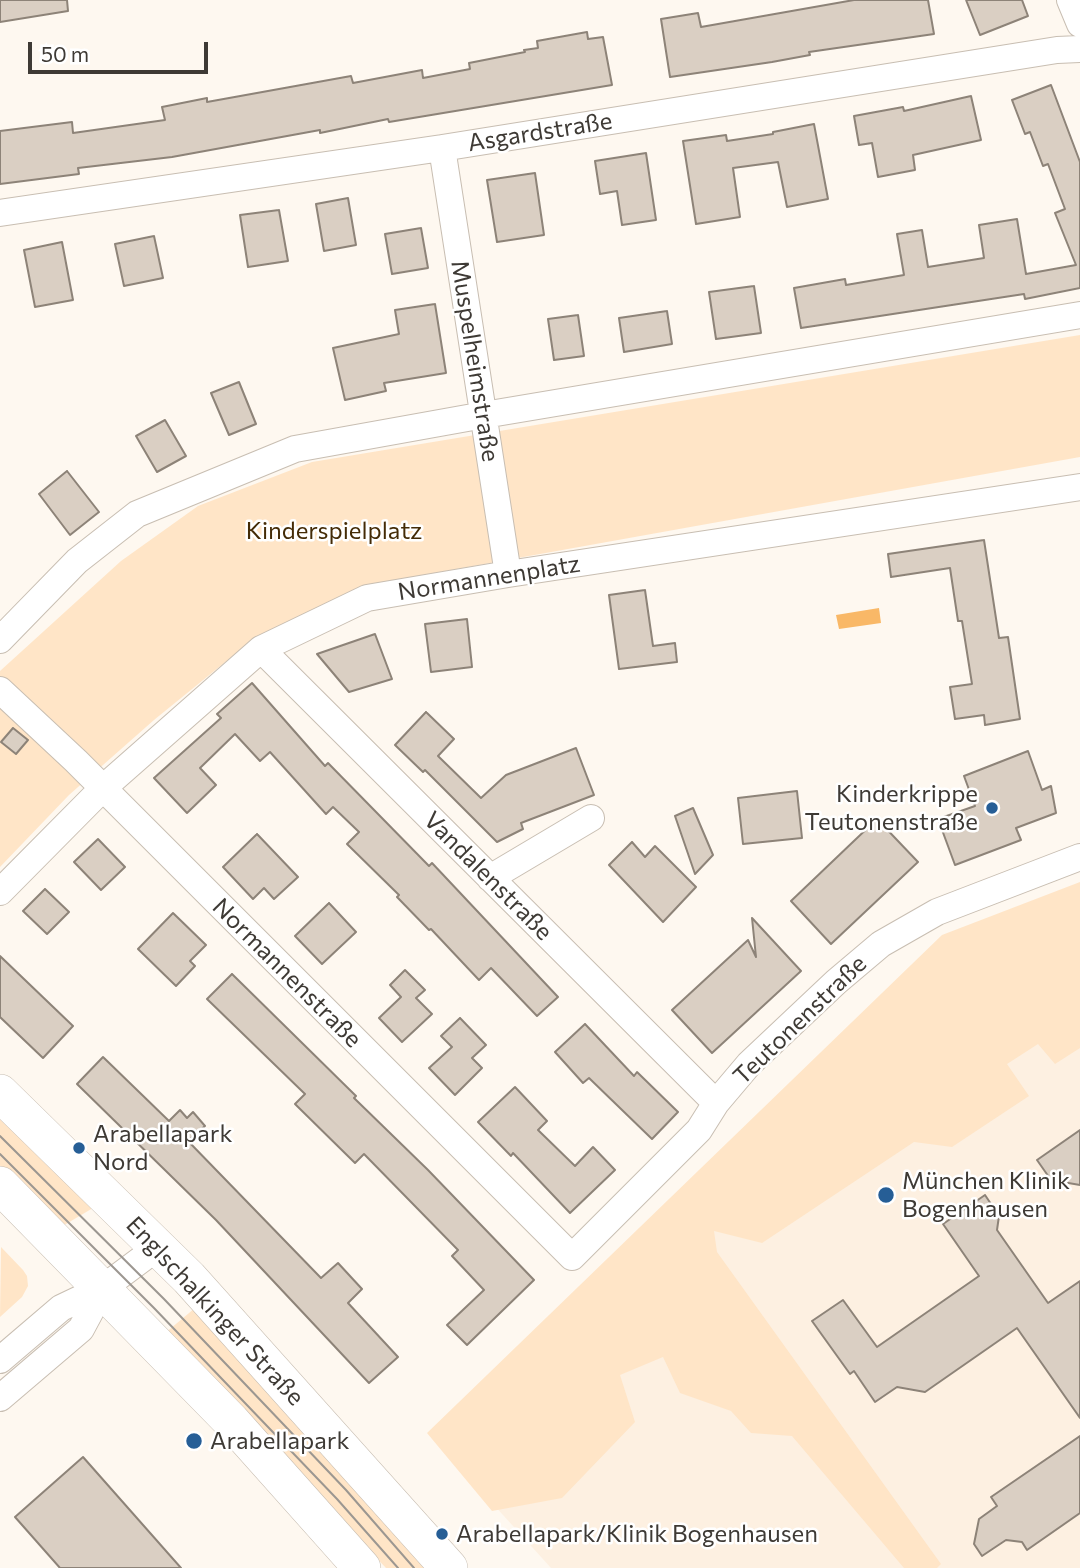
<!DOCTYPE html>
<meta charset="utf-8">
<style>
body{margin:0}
#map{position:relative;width:1080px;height:1568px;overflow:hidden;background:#fef8f0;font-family:Commissioner,sans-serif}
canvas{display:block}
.scale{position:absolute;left:28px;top:42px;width:180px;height:32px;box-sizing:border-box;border:4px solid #3e3a35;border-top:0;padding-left:9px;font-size:21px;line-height:24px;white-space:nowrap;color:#3e3a35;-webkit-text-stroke:5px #fff;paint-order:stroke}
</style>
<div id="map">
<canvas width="1080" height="1568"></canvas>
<div class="scale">50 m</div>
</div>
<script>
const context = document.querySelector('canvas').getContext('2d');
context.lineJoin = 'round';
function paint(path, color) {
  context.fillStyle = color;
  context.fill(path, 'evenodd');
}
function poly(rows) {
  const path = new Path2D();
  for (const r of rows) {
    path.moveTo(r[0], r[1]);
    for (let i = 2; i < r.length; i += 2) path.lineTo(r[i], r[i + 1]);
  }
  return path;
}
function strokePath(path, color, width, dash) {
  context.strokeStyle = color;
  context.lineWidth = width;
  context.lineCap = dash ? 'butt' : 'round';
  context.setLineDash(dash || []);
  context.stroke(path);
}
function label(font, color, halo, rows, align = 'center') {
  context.font = font + ' Commissioner,sans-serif';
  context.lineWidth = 5;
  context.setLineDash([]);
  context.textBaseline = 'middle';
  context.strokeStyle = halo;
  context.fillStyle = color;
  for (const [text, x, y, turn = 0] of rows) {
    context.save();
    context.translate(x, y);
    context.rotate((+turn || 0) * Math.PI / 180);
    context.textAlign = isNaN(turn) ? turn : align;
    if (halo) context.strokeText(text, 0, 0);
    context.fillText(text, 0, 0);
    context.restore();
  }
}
paint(poly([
 [1080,950,1080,1568,551,1568,435,1440]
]), '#fdf0e1');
paint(poly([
 [1080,335,1080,457,362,586,256,637,154,720,69,795,0,867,0,671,121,561,198,506,312,462],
 [1080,882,1080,1048,1055,1064,1038,1044,1007,1064,1029,1096,952,1147,914,1142,762,1243,714,1231,717,1252,941,1564,937,1568,904,1568,792,1436,751,1433,731,1411,680,1393,663,1357,620,1375,635,1422,562,1498,492,1511,427,1433,942,935],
 [0,1110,98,1205,61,1227,0,1166],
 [1,1247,23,1270,27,1276,28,1286,22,1297,0,1317],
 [195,1308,431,1568,386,1568,164,1334]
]), '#ffe5c7');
paint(poly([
 [879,608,881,623,839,629,836,615]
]), '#f9b867');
const building = poly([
 [0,0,67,0,68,11,0,22,0,0],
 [854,0,928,0,934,34,809,52,810,55,772,62,670,77,661,19,698,13,701,27,854,0],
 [966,0,1022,0,1028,16,980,35,966,0],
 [587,32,588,39,603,37,612,85,389,122,388,119,320,133,320,130,172,157,78,168,79,174,0,184,0,131,72,122,73,133,165,120,162,107,207,98,207,102,351,76,353,83,422,70,423,78,470,69,469,63,525,52,524,50,538,48,537,41,587,32],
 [1051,85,1080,162,1080,288,1025,299,1024,294,801,328,794,288,845,279,846,285,904,275,897,234,922,230,928,267,984,258,979,225,1017,219,1026,274,1076,265,1055,213,1065,209,1048,164,1043,166,1030,132,1025,134,1012,100,1051,85],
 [971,96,981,140,913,155,915,170,878,177,872,143,859,145,854,116,903,107,904,111,971,96],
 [814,124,828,199,787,207,778,162,733,168,740,217,696,224,683,141,726,135,727,141,773,134,773,132,814,124],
 [646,153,656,220,622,225,617,191,600,194,595,161,646,153],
 [535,173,544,235,497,242,487,180,535,173],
 [348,198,356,245,324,251,316,204,348,198],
 [279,210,288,261,248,267,240,215,279,210],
 [421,228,428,268,392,274,385,234,421,228],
 [154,236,163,278,124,286,115,244,154,236],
 [62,242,73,300,35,307,24,250,62,242],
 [754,286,761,333,716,339,709,292,754,286],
 [435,304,446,373,384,383,386,391,345,400,333,348,399,334,395,310,435,304],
 [667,311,672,344,624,352,619,318,667,311],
 [578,315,584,356,554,360,548,319,578,315],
 [239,382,256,424,229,435,211,393,239,382],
 [165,420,186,456,157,472,136,436,165,420],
 [67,471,99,512,70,535,39,494,67,471],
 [984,540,999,638,1008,637,1020,719,985,725,984,715,955,719,950,687,972,684,962,621,958,621,950,568,891,577,888,554,984,540],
 [645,590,653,646,675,643,677,662,619,669,609,595,645,590],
 [467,619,472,667,431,672,425,624,467,619],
 [375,634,392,679,349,692,317,654,375,634],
 [252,683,325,766,328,763,429,866,432,863,558,997,537,1016,491,968,479,980,431,929,429,930,397,897,399,895,347,844,359,832,333,807,326,814,270,752,260,761,235,734,200,768,216,785,187,813,154,778,221,718,217,714,252,683],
 [426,712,454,739,438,756,481,798,506,775,576,748,594,795,521,823,523,829,497,842,425,770,423,772,395,745,426,712],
 [13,728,28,740,16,754,1,742,13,728],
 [1028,751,1042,790,1051,786,1056,813,1016,828,1021,840,955,865,938,819,975,806,964,776,1028,751],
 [797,791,802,838,743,844,738,798,797,791],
 [693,808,713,855,695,874,675,816,693,808],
 [877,819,918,862,831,944,791,901,877,819],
 [257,834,298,877,274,899,264,888,253,899,223,867,257,834],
 [98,839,125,867,101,890,74,862,98,839],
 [632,842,645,857,655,846,696,887,663,922,609,865,632,842],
 [45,889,69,912,47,934,23,911,45,889],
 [329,903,356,932,322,964,295,936,329,903],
 [173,913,206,945,190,961,195,966,176,986,138,949,173,913],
 [752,918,801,971,712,1053,672,1010,748,940,756,957,752,918],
 [0,956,73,1026,43,1058,0,1017,0,956],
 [405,970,425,990,416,998,432,1014,402,1042,379,1018,401,997,390,985,405,970],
 [232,974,356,1096,354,1098,428,1170,534,1280,467,1345,447,1325,484,1290,452,1256,458,1250,364,1154,355,1163,295,1104,305,1094,207,999,232,974],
 [460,1018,486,1045,472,1058,482,1068,455,1095,429,1068,452,1047,441,1036,460,1018],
 [585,1024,634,1076,637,1072,678,1112,652,1139,589,1078,583,1083,555,1052,585,1024],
 [103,1057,169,1121,180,1110,187,1118,193,1112,205,1126,188,1141,321,1278,338,1263,362,1289,348,1303,398,1357,369,1383,216,1220,77,1084,103,1057],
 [515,1087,547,1121,538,1130,575,1166,593,1147,615,1170,570,1213,513,1153,511,1156,478,1122,515,1087],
 [1080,1130,1080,1185,1051,1180,1037,1160,1080,1130],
 [985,1195,999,1216,997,1230,1048,1303,1080,1281,1080,1418,1017,1328,925,1392,897,1387,875,1402,854,1371,850,1374,812,1321,843,1300,877,1347,979,1276,943,1224,985,1195],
 [1080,1436,1080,1513,1027,1550,1022,1542,1006,1540,982,1556,974,1544,979,1519,997,1506,991,1497,1080,1436],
 [83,1457,181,1568,60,1568,15,1517,83,1457]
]);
paint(building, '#dacfc3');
strokePath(building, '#8d8378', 2);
const street = poly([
 [1070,0,1080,24],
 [442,148,508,574],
 [0,213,442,148,1057,50,1080,49],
 [0,640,77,561,137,514,295,449,484,415,1080,315],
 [261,649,716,1103],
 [0,690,76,761,572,1257,699,1130,716,1103,749,1064,836,982,881,944,937,912,1080,857],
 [490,878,591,818],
 [0,892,102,789,261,649,367,598,508,574,1080,487],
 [0,1360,61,1308,103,1288,158,1247],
 [0,1398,81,1329,103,1288]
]);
const secondary = poly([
 [0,1093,189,1278,449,1568],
 [0,1185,231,1421,362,1568]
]);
strokePath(street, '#c8beb2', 28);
strokePath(secondary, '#c8beb2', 38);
strokePath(street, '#fff', 26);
strokePath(secondary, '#fff', 37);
strokePath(poly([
 [0,1136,164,1299,346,1490,414,1568],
 [0,1154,154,1308,337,1499,398,1568]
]), '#9c9791', 2);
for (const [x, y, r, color] of [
 [992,808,7,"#265e96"],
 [79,1148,7,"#265e96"],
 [886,1195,9,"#265e96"],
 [194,1441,9,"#265e96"],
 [442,1534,7,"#265e96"]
]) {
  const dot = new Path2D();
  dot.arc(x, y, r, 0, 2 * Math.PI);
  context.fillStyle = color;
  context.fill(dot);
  strokePath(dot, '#fff', 2.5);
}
label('24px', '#3e3a35', '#fff', [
 ["Asgardstraße",540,132,-9],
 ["Muspelheimstraße",475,361,81],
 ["Normannenplatz",489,578,-9],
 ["Vandalenstraße",488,876,45],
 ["Normannenstraße",287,973,45],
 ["Teutonenstraße",800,1020,-44],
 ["Englschalkinger Straße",215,1311,47]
]);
label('24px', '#442b06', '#fff', [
 ["Kinderspielplatz",334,531]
]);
label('24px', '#3e3a35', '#fff', [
 ["Kinderkrippe",978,794,"right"],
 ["Teutonenstraße",978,822,"right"],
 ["Arabellapark",93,1134],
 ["Nord",93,1162],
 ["München Klinik",902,1181],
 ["Bogenhausen",902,1209],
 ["Arabellapark",210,1441],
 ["Arabellapark/Klinik Bogenhausen",456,1534]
], 'left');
</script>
